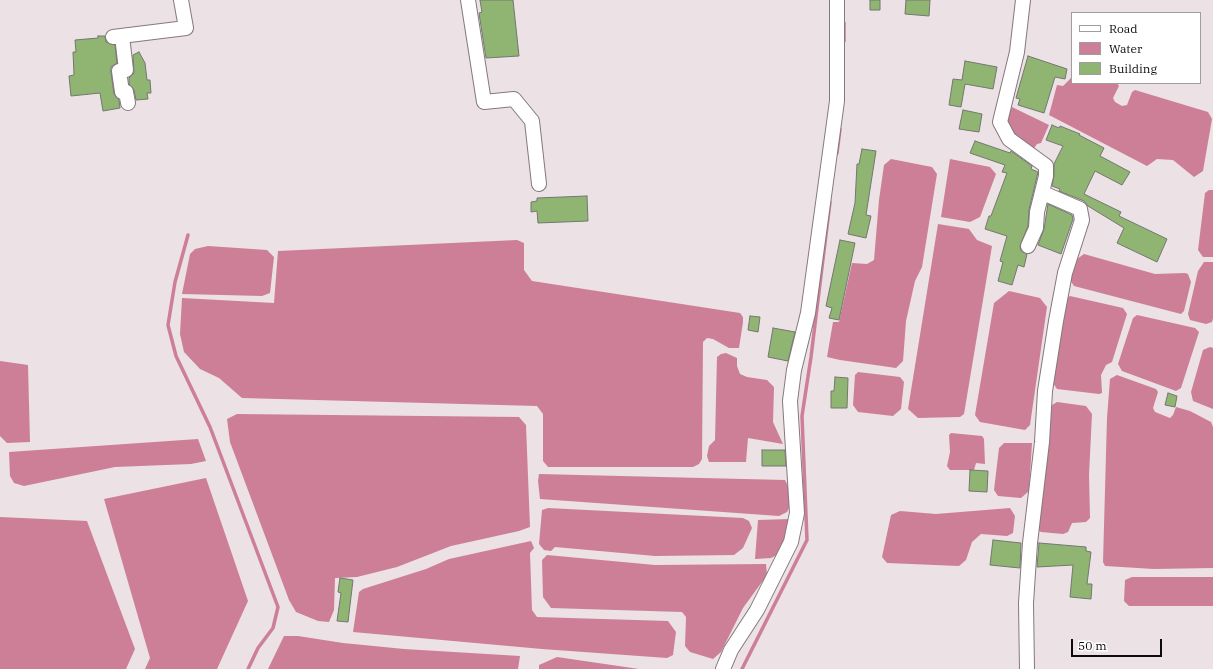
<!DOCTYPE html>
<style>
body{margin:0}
#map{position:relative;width:1213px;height:669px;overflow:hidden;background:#ece1e4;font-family:"IBM Plex Serif",serif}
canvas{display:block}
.legend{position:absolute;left:1071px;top:12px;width:130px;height:72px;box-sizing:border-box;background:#fff;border:1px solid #9f9d9e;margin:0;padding:5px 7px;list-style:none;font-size:12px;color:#0e0b0c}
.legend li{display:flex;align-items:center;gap:8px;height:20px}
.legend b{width:20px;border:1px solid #9f9d9e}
.scale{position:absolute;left:1071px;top:639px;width:91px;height:18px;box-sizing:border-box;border:2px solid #0e0b0c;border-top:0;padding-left:5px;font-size:12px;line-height:14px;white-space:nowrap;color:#0e0b0c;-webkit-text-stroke:3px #fff;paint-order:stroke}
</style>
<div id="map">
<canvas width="1213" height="669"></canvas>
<ul class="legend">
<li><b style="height:5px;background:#fff"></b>Road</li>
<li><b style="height:11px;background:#cc7f97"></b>Water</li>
<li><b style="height:11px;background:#90b472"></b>Building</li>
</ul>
<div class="scale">50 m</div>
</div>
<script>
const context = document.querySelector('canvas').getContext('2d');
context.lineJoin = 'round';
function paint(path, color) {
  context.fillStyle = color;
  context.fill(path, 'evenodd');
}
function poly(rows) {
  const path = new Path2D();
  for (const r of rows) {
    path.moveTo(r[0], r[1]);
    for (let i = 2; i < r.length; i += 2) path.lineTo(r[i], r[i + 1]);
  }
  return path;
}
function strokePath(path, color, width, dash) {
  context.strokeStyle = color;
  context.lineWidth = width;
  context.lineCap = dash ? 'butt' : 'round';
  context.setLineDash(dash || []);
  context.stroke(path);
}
paint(poly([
 [1072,77,1072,83,1117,83,1119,86,1113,98,1115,102,1122,106,1127,105,1132,92,1135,90,1208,112,1212,119,1203,171,1194,177,1173,160,1157,159,1147,166,1049,115,1057,85,1063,86],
 [1012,107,1049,125,1041,143,1037,144,1032,151,1012,134,1006,122],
 [891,159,932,167,937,174,922,267,915,281,906,321,903,361,896,368,840,360,827,357,833,322,839,322,852,263,867,264,874,260,879,200,884,165],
 [950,159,990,167,996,174,980,217,970,222,941,217],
 [1209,190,1213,190,1213,257,1203,257,1198,250,1205,193],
 [938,224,969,229,977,240,992,246,964,414,960,417,918,418,908,409],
 [517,240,524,243,524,270,532,281,740,313,743,317,743,322,739,348,729,348,713,339,707,338,703,342,702,459,699,464,693,467,548,467,543,461,543,414,537,406,242,398,219,378,200,369,184,352,180,334,182,298,274,303,278,251],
 [208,246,267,250,274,257,270,293,262,296,182,294,190,254,195,249],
 [1084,254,1155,274,1185,273,1188,274,1191,282,1184,311,1181,314,1074,286,1070,280,1077,259],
 [1204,262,1213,262,1213,318,1212,322,1206,324,1190,320,1188,314,1198,271],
 [1009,291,1040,298,1047,307,1030,425,1025,430,980,422,975,415,994,303],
 [1070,296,1123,308,1127,314,1112,362,1106,365,1101,375,1102,393,1099,394,1057,389,1053,383,1064,300],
 [1137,315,1195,328,1199,332,1181,388,1176,391,1122,371,1118,364,1133,318],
 [1210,347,1213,348,1213,409,1193,401,1191,392,1203,350],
 [726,353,737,358,737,366,740,374,747,377,767,380,774,387,773,422,783,444,748,438,746,462,709,462,707,456,709,446,715,440,717,357,721,354],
 [0,361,28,365,30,442,7,443,0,436],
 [858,372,900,377,904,382,901,409,893,416,858,412,853,405,855,375],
 [1117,375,1156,389,1158,392,1153,408,1155,412,1170,418,1173,415,1176,407,1190,411,1211,422,1213,427,1213,568,1154,569,1105,566,1103,562,1107,418,1110,379],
 [1057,402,1086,406,1092,414,1089,475,1090,518,1086,522,1072,523,1068,532,1063,534,1041,532,1035,528,1052,405],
 [237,414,519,417,526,425,530,527,519,531,451,546,397,567,357,577,335,578,334,610,329,622,318,621,296,612,289,600,230,442,227,419],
 [951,433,982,436,984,439,985,464,976,463,974,470,950,470,947,466,950,452,949,435],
 [198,439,206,461,191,464,115,467,24,486,14,483,10,476,9,452],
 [1004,443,1032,443,1029,491,1021,498,998,496,994,490,999,448],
 [539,474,785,480,791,492,792,502,787,512,779,516,540,499,538,481],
 [206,478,248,601,217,669,145,669,150,658,104,499],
 [548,508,743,518,749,521,752,528,743,548,734,555,655,556,555,547,551,551,544,550,539,544,542,510],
 [1010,508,1015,516,1013,533,1007,536,981,534,972,542,966,560,959,566,887,563,882,557,891,515,900,511,936,514],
 [0,517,87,521,135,649,126,669,0,669],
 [790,519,792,524,779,554,771,558,755,559,758,520],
 [531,541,534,548,530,553,532,610,537,617,668,621,676,632,673,655,667,658,542,649,353,632,359,592,363,589,426,569,449,559],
 [547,555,655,565,766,564,767,575,743,608,721,652,713,659,690,652,685,646,686,617,682,612,551,608,543,597,542,560],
 [1132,577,1213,577,1213,606,1129,606,1124,601,1125,580],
 [284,636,298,636,343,643,404,649,520,656,518,669,268,669],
 [557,657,639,669,539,669,539,665]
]), '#cc7f97');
strokePath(poly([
 [844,41,844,23],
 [837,153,840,129],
 [188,235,175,282,168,325,176,356,210,427,278,607,273,628,258,648,248,669],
 [742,669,807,540,802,416,811,357,830,202]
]), '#cc7f97', 3.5);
const building = poly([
 [480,0,513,0,519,56,486,58,479,13,482,12,480,0],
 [870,0,880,0,880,10,870,10,870,0],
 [906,0,930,0,929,16,905,14,906,0],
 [98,36,105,36,106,42,115,45,117,63,111,67,111,72,114,94,119,100,120,108,103,111,100,93,71,96,69,76,74,75,73,52,76,52,75,40,98,38,98,36],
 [139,52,145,63,147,80,150,80,151,93,147,93,148,99,136,100,134,90,129,84,129,78,134,73,133,55,139,52],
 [1028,56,1067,69,1065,79,1055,77,1044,113,1018,105,1020,99,1016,98,1028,56],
 [965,61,997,67,993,89,965,84,961,107,949,105,953,79,962,80,965,61],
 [963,110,982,114,979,132,959,129,963,110],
 [1052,125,1059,128,1060,126,1080,134,1079,135,1104,148,1100,156,1130,172,1122,185,1095,171,1084,194,1121,212,1119,216,1167,239,1157,262,1117,243,1124,228,1088,206,1084,201,1059,191,1060,189,1052,186,1054,176,1054,164,1063,146,1046,140,1052,125],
 [975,141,1010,153,1011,151,1032,166,1031,169,1038,172,1029,210,1028,226,1020,246,1021,251,1027,254,1024,267,1018,265,1012,285,998,281,1003,262,1000,261,1007,236,985,229,989,216,991,216,1007,173,1002,172,1005,165,970,153,975,141],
 [862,149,876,151,866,215,871,216,866,238,848,234,855,203,857,164,859,164,862,149],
 [587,196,588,221,538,223,537,211,531,212,531,202,537,201,537,198,587,196],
 [1048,204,1072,215,1073,219,1061,254,1038,245,1044,229,1048,204],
 [840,240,855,243,839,320,829,318,832,308,826,306,840,240],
 [750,316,760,317,758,332,748,330,750,316],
 [773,328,795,332,788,361,768,357,773,328],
 [835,377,848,378,847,408,831,408,831,391,834,391,835,377],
 [1168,393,1177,396,1175,407,1165,405,1168,393],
 [762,450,785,450,786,466,762,466,762,450],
 [970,470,988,471,987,492,969,491,970,470],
 [993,540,1021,543,1020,568,990,565,993,540],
 [1039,543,1086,547,1086,551,1091,552,1087,584,1092,584,1091,599,1070,597,1073,565,1037,567,1039,543],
 [340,578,353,580,348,622,337,621,341,593,338,592,340,578]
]);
paint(building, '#90b472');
strokePath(building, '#737770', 1);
const minor = poly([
 [468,0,484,102,514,99,532,121,539,184],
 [1023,0,1017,52,1000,122,1009,139,1046,166,1046,176,1037,212,1036,228,1028,246],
 [122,36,126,70,119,71,122,92,126,92,128,103],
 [113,37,186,28,181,0],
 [723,669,731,650,757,610,791,542,797,513,790,401,794,370,808,313,837,101,837,0],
 [1027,669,1026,603,1030,543,1042,442,1045,391,1056,321,1065,273,1082,220,1080,209,1043,193]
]);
strokePath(minor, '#83797c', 16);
strokePath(minor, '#fff', 14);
</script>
